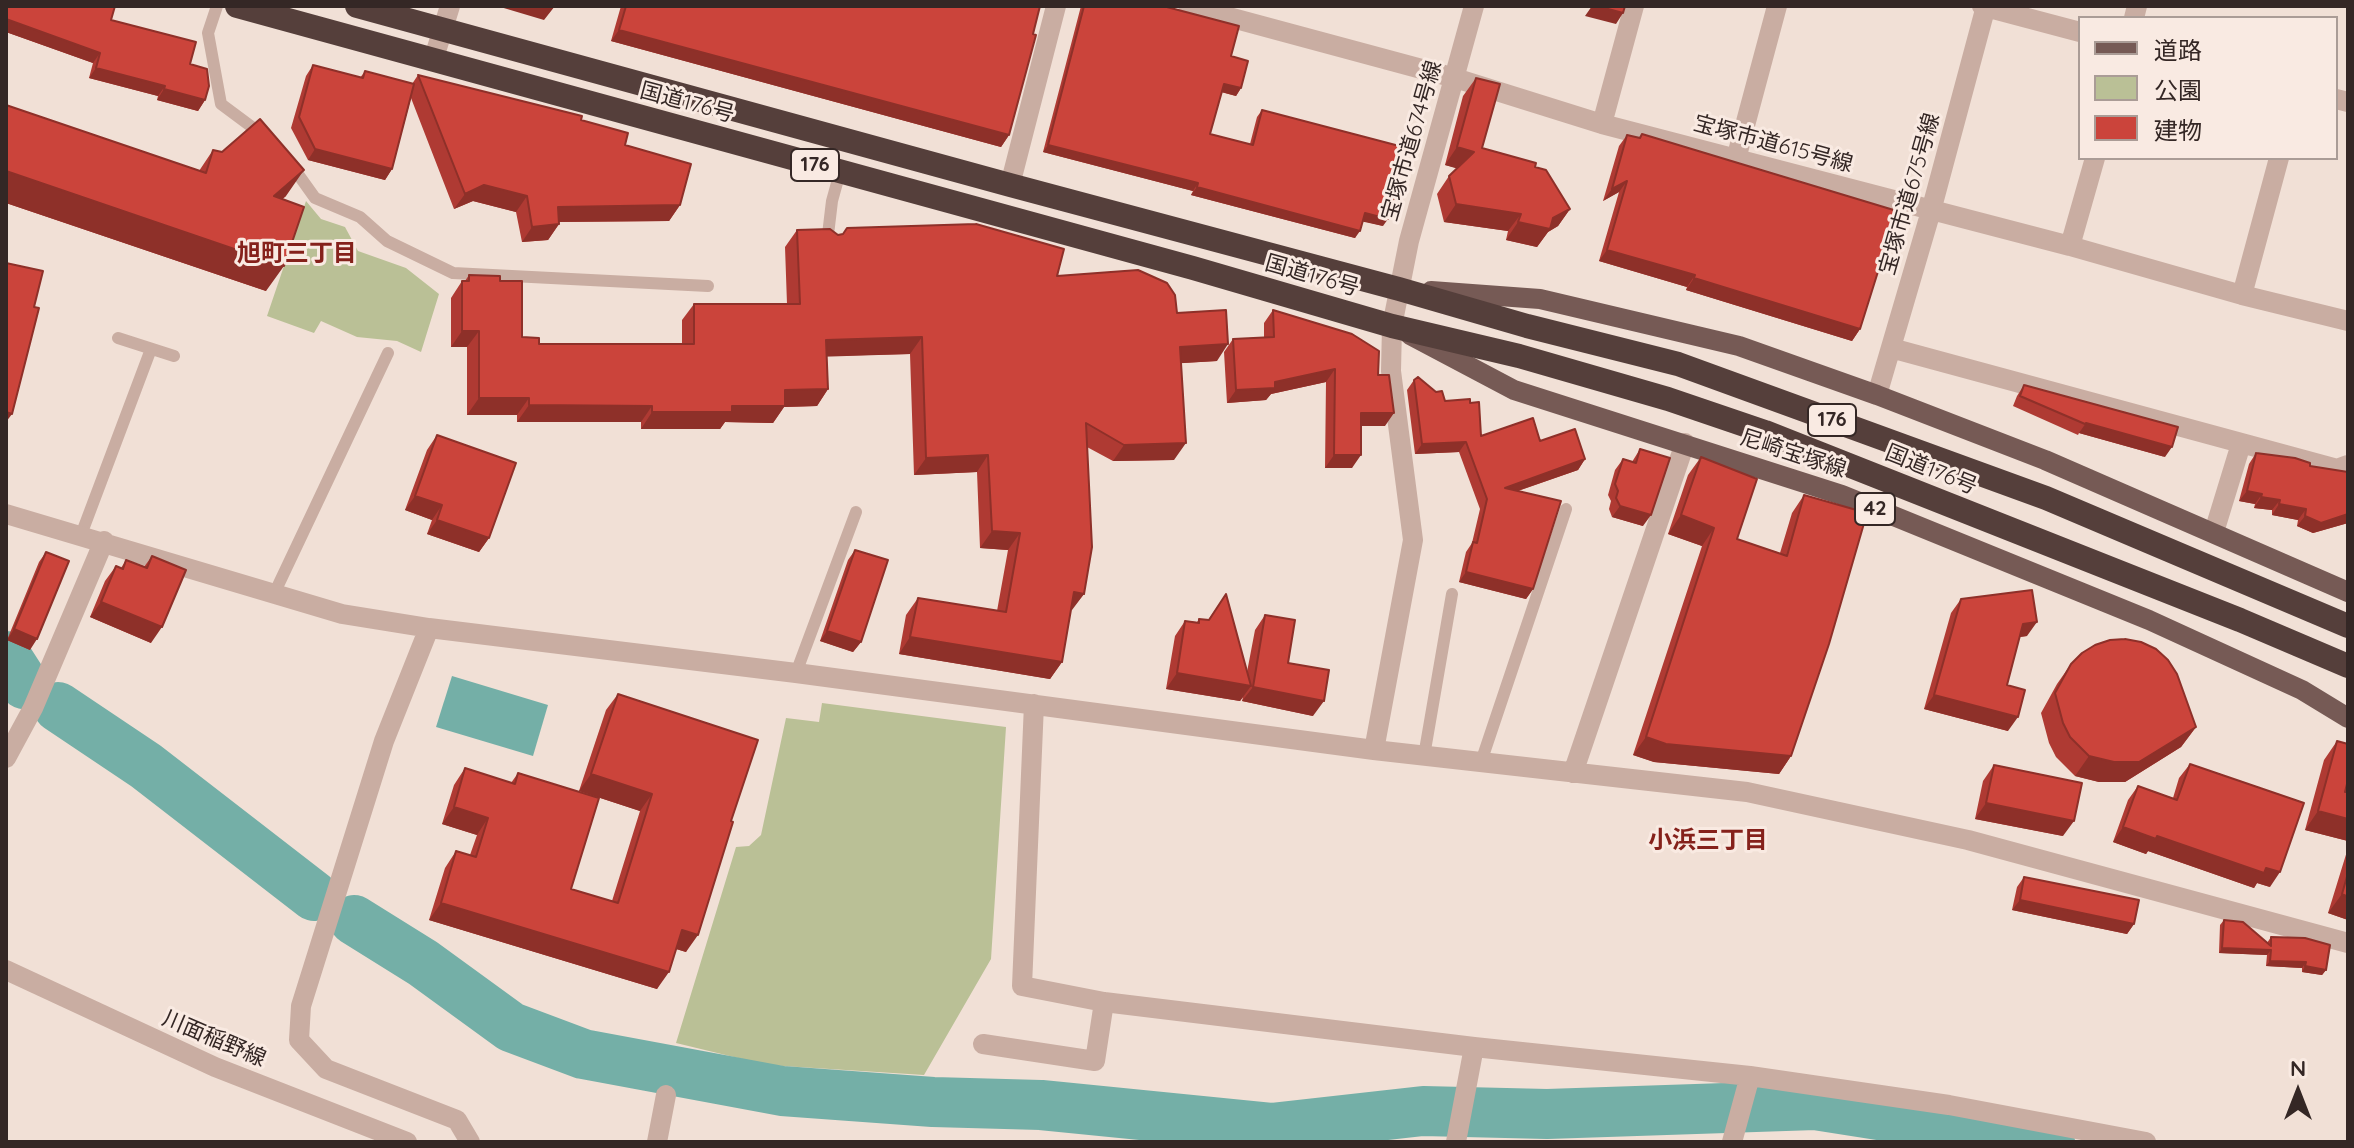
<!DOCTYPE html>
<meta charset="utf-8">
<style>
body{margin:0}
#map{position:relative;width:2354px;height:1148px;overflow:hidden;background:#f1e0d6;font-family:Quicksand,"Noto Sans JP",sans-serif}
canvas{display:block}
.frame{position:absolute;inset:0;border:8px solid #342725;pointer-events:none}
.legend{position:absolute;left:2078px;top:16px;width:260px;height:144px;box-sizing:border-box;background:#f9eae2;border:2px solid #aa9c96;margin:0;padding:10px 14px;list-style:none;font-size:24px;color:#342725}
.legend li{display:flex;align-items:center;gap:16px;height:40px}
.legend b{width:40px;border:2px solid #aa9c96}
.north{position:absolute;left:2258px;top:1052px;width:80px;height:80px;-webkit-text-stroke:6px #f9eae2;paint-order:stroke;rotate:0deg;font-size:22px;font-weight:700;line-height:32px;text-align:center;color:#342725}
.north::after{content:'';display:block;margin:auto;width:28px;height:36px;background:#342725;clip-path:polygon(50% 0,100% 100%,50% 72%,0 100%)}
</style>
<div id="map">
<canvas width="2354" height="1148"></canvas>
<div class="frame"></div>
<ul class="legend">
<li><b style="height:10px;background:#765a55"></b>道路</li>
<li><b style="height:22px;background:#bac096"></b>公園</li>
<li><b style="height:22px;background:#cb443b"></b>建物</li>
</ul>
<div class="north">N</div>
</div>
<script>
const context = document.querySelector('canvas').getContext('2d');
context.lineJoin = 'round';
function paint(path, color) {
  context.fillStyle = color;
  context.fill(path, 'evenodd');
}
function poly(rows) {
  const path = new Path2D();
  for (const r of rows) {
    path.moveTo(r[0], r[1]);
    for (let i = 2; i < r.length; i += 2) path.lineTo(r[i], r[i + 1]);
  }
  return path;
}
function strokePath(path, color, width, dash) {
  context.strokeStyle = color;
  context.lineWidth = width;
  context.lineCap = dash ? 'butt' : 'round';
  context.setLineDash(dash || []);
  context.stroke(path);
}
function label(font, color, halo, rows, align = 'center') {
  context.font = font + ' Quicksand,"Noto Sans JP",sans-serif';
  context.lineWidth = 6;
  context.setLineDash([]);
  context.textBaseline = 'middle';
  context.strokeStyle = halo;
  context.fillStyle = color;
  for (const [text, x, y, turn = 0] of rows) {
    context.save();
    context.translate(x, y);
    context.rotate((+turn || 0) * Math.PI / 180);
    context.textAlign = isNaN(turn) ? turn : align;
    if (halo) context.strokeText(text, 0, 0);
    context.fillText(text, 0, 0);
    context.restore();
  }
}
paint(poly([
 [306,201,321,219,345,227,358,251,406,268,439,294,421,352,397,341,357,337,321,321,314,333,267,316],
 [822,703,1006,727,991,959,924,1075,767,1065,676,1043,736,847,749,846,761,835,786,718,819,722]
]), '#bac096');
paint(poly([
 [452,676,548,705,533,756,436,727]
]), '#74afa7');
strokePath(poly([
 [6,656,24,684],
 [58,707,146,766,314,896],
 [354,920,423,963,511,1027,583,1054,782,1091,933,1102,1041,1105,1271,1128,1423,1111,1547,1114,1815,1105,2050,1142]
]), '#74afa7', 50);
strokePath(poly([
 [217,6,208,33,221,104,264,136],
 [290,163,315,198,360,217,387,241,453,273,708,286],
 [827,243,832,201,840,172],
 [118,338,174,356],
 [81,535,151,349],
 [274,594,388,353],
 [796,673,856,512],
 [1424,756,1452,594],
 [1481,762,1566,509]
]), '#c9ada2', 12);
strokePath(poly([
 [1188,6,1455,78,1602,124,2070,246,2242,295,2348,321],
 [1982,6,2080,32],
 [2134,18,2137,6],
 [433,61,450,6],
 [2336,99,2348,102],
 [1602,124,1634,6],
 [1736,159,1777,6],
 [1010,185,1056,6],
 [2070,246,2095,158],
 [2242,295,2279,158],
 [1891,348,2337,469,2348,465],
 [1877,395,1931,211,1986,6],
 [6,514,342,614,429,628,796,673,1374,750,1747,792,1968,840,2348,943],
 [2214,532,2241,444],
 [429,628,384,741,301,1006,299,1040,326,1069,457,1120,470,1142],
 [1034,704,1022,986,1104,1002,1474,1047,1750,1076,1732,1142],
 [1374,750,1413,540,1391,371,1392,326,1409,241,1474,6],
 [6,758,33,708,104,541],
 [1573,773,1685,443],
 [6,970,215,1067,407,1142],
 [983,1044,1095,1061,1104,1002],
 [1750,1076,1949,1105,2146,1142],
 [657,1142,666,1095],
 [1456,1142,1474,1047]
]), '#c9ada2', 20);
strokePath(poly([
 [1431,291,1540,299,1739,346,1877,395,2045,460,2348,592],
 [1410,335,1514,390,1842,495,2149,620,2302,690,2348,718]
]), '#765a55', 20);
strokePath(poly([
 [237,6,1193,268,1392,326,1519,356,1668,399,1765,432,2240,620,2348,666],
 [357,6,1010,185,1399,289,1527,326,1678,364,2046,498,2348,626]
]), '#553f3b', 24);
paint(poly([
 [6,6,111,20,190,64,205,100,198,111,157,100,158,96,89,78,93,63,6,32],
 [621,6,1040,6,1009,135,1001,147,611,41],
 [1081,6,1163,6,1231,56,1241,88,1236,96,1221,92,1210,134,1250,144,1257,117,1262,110,1383,226,1363,221,1355,238,1191,195,1193,191,1043,152],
 [313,65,360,78,365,71,412,84,418,75,581,120,625,145,680,205,669,221,559,222,559,224,548,240,522,242,516,212,473,201,454,209,411,98,392,169,385,180,308,160,291,128,306,76],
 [1476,78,1482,148,1535,167,1570,209,1558,226,1548,232,1537,247,1506,240,1508,231,1444,222,1437,194,1449,176,1457,168,1445,165,1463,96],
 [6,105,199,171,213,150,286,196,282,199,266,291,6,203],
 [1642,134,1860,329,1852,341,1686,290,1687,287,1599,261,1619,192,1603,201,1619,146,1627,135,1639,138],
 [797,230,838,235,1057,276,1177,313,1217,361,1181,363,1174,460,1113,461,1087,447,1084,594,1071,610,1062,662,1050,679,899,654,906,615,918,598,997,611,1008,550,980,548,977,472,914,475,910,354,827,356,828,389,817,406,784,407,773,423,725,422,720,429,641,429,641,422,517,422,517,415,467,415,467,347,451,347,451,298,462,281,465,281,469,275,500,281,522,337,539,344,682,344,682,320,694,304,787,304,785,247],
 [1273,310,1378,375,1385,426,1361,426,1352,468,1325,468,1326,382,1271,394,1266,400,1227,403,1224,352,1233,339,1264,337,1264,323],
 [1414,380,1445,401,1481,436,1540,441,1585,459,1578,470,1518,491,1533,589,1526,599,1459,582,1466,552,1472,543,1480,509,1459,452,1415,454,1407,390],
 [2024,385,2165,457,2079,433,2078,435,2013,406,2017,396],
 [437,435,489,538,479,552,427,534,432,520,405,510,427,450],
 [1640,449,1643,526,1612,517,1609,509,1611,501,1608,495,1615,470,1623,459,1632,462],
 [2256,453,2310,466,2348,472,2348,523,2313,533,2297,526,2298,520,2272,515,2272,510,2254,508,2255,504,2239,501,2249,464],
 [1701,457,1737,539,1780,553,1792,513,1804,495,1791,756,1779,774,1654,762,1633,755,1702,546,1668,534,1688,475],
 [855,550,861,642,853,652,820,641,848,560],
 [46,552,30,650,7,640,39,562],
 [152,556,151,643,90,617,105,581,116,566,121,568,126,560,144,567],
 [1226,594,1247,672,1255,630,1265,615,1313,716,1242,701,1243,697,1240,701,1166,689,1175,636,1185,621,1197,622,1199,619,1208,620],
 [1961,599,2027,636,2019,637,2007,685,2008,731,1924,709,1951,613],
 [2071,664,2196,727,2181,747,2125,782,2099,782,2075,776,2056,757,2049,743,2041,713,2057,684],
 [618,694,758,740,686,952,676,949,657,989,429,920,445,868,456,851,470,855,477,835,442,824,454,785,465,768,511,783,518,773,571,889,612,901,640,811,579,791,606,710],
 [2337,741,2345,792,2348,792,2348,841,2305,830,2324,760],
 [2190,764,2270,887,2257,883,2254,888,2148,851,2146,854,2113,842,2128,800,2138,786,2173,798,2179,778],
 [1994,765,2063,836,1975,819,1983,781],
 [2348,848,2348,920,2328,913],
 [2024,877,2134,924,2127,934,2012,910,2017,887],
 [2224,920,2267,943,2271,937,2326,970,2322,975,2302,972,2302,968,2266,966,2267,955,2219,953,2220,925]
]), '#af3a33');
paint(poly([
 [497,6,555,6,544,20],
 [1592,6,1597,6,1623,13,1616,24,1585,16],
 [6,19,100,53,93,63,6,32],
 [619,30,1009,135,1001,147,611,41],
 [96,68,165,86,158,96,89,78],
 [1224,84,1241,88,1236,96,1218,91],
 [164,89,205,100,198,111,157,100],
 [1048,145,1198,183,1193,191,1043,152],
 [1457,147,1474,152,1462,170,1445,165],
 [315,149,392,169,385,180,308,160],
 [304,170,286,196,256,222,274,196],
 [6,171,284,266,266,291,6,203],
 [1627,181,1619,192,1603,201,1612,189],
 [484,185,527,196,516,212,473,201,454,209,465,194],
 [1197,187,1360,231,1355,238,1191,195],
 [1456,204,1521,214,1508,231,1444,222],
 [680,205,669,221,547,222,558,207],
 [1570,209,1558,226,1548,232,1537,247,1506,240,1518,222,1553,218],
 [1365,213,1388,219,1383,226,1360,221],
 [559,224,548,240,522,242,532,227],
 [1607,250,1695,275,1687,287,1599,261],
 [1694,278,1860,329,1852,341,1686,290],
 [462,331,479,331,467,347,451,347],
 [922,337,910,354,815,357,826,340],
 [1228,344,1217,361,1168,364,1180,347],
 [1335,369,1326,382,1271,394,1266,400,1227,403,1236,390],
 [828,389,817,406,784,407,773,423,725,422,720,429,641,429,652,412,785,390],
 [479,398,529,398,517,415,467,415],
 [529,405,652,406,641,422,517,422],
 [6,412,12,414,6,422],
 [1361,413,1394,413,1385,426,1352,426],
 [2086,423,2172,447,2165,457,2079,433],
 [1466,442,1459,452,1415,454,1422,444],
 [1186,443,1174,460,1113,461,1124,445],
 [988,455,977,472,914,475,926,458],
 [1334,455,1361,455,1352,468,1325,468],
 [1585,459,1578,470,1497,498,1505,488],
 [2247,491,2262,494,2255,504,2239,501],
 [415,496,442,505,432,520,405,510],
 [2261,497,2280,500,2272,510,2254,508],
 [2279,504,2306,509,2298,520,2272,515],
 [1620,506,1651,515,1643,526,1612,517],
 [2348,514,2348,523,2313,533,2297,526,2305,516],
 [1681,515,1714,528,1702,546,1668,534],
 [437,520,489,538,479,552,427,534],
 [992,531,1020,533,1008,550,980,548],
 [1466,572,1533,589,1526,599,1459,582],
 [1074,592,1084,594,1072,610,1062,609],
 [101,602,162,627,151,643,90,617],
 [2037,622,2027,636,2013,638,2023,624],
 [14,629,37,639,30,650,7,640],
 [827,631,861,642,853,652,820,641],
 [910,637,1062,662,1050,679,899,654],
 [1177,673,1251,686,1240,701,1166,689],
 [1253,687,1324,701,1313,716,1242,701],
 [1934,695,2018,717,2008,731,1924,709],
 [2196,727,2181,747,2125,782,2099,782,2075,776,2089,756],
 [1646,737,1791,756,1779,774,1654,762,1633,755],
 [591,774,652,794,640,811,579,791],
 [1986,803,2074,821,2063,836,1975,819],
 [454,807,488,818,477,835,442,824],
 [2318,811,2348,819,2348,841,2305,830],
 [2123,827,2157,836,2280,872,2270,887,2257,883,2254,888,2148,851,2146,854,2113,842],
 [2342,894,2348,897,2348,920,2328,913],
 [2020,900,2134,924,2127,934,2012,910],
 [441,903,669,972,657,989,429,920],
 [682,930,698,935,686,952,670,947],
 [2222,948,2271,950,2267,955,2219,953],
 [2270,961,2306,962,2302,968,2266,966],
 [2305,966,2326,970,2322,975,2302,972]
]), '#8e3029');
const building = poly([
 [6,6,115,6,111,20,196,42,190,64,207,69,209,86,205,100,164,89,165,86,96,68,100,53,6,19,6,6],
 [539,6,552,6,551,9,539,6],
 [626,6,1040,6,1033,34,1036,35,1009,135,619,30,626,6],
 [1084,6,1163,6,1239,26,1231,56,1248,61,1241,88,1224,84,1210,134,1253,145,1262,110,1407,148,1388,219,1365,213,1360,231,1197,187,1198,183,1048,145,1084,6],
 [1597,6,1625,6,1623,13,1597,6],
 [313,65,363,78,365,71,414,84,392,169,315,149,299,117,313,65],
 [418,75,582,116,581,120,628,133,625,145,691,164,680,205,558,207,559,224,532,227,527,196,484,185,465,194,418,75],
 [1476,78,1500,84,1482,148,1536,163,1535,167,1546,170,1570,209,1553,218,1550,229,1518,222,1521,214,1456,204,1449,176,1474,152,1457,147,1476,78],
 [6,105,206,173,213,150,222,152,260,119,304,170,274,196,304,207,284,266,6,171,6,105],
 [1642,134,1897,211,1860,329,1694,278,1695,275,1607,250,1627,181,1612,189,1627,135,1640,138,1642,134],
 [976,224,1064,249,1057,276,1138,270,1167,283,1175,295,1177,313,1226,310,1228,344,1180,347,1186,443,1124,445,1086,423,1092,547,1084,594,1074,592,1062,662,910,637,918,598,1006,612,1020,533,992,531,988,455,926,458,922,337,826,340,828,389,785,390,785,406,732,406,732,412,652,412,652,406,529,405,529,398,479,398,479,331,462,331,462,281,469,281,469,275,500,276,500,281,522,281,522,337,539,338,539,344,694,344,694,304,800,304,797,230,830,229,838,235,843,234,847,228,976,224],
 [6,263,43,271,34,307,39,308,12,414,6,412,6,263],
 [1273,310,1352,334,1379,351,1378,375,1389,375,1394,413,1361,413,1361,455,1334,455,1335,369,1275,382,1275,388,1236,390,1233,339,1274,337,1273,310],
 [1418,377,1436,392,1442,391,1445,401,1470,399,1470,403,1479,402,1481,436,1533,418,1540,441,1575,429,1585,459,1505,488,1561,501,1533,589,1466,572,1473,542,1477,543,1487,499,1466,442,1422,444,1414,380,1418,377],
 [2024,385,2178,427,2172,447,2086,423,2085,424,2020,396,2024,385],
 [437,435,516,463,489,538,437,520,442,505,415,496,437,435],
 [1640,449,1670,458,1651,515,1620,506,1616,498,1618,491,1615,484,1623,459,1636,463,1640,449],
 [2256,453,2295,458,2310,463,2310,466,2348,472,2348,514,2321,523,2305,516,2306,509,2279,504,2280,500,2261,497,2262,494,2247,491,2256,453],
 [1701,457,1757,479,1737,539,1787,556,1804,495,1867,513,1829,644,1791,756,1666,744,1646,737,1714,528,1681,515,1701,457],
 [855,550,888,560,861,642,827,631,855,550],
 [46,552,69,561,37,639,14,629,46,552],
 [152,556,186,570,162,627,101,602,116,566,123,569,126,560,147,568,152,556],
 [2032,590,2037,622,2023,624,2007,685,2025,690,2018,717,1934,695,1961,599,2032,590],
 [1226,594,1251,686,1177,673,1185,621,1199,623,1199,619,1209,620,1226,594],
 [1265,615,1295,620,1288,663,1329,670,1324,701,1253,687,1265,615],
 [2125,639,2141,642,2156,649,2168,660,2177,674,2196,727,2139,762,2114,762,2089,756,2070,737,2063,723,2055,693,2071,664,2082,653,2095,645,2110,640,2125,639],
 [618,694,758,740,731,821,733,822,698,935,682,930,669,972,441,903,456,851,476,857,488,818,454,807,465,768,515,784,518,773,599,798,571,889,618,903,652,794,591,774,618,694],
 [2337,741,2348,744,2348,780,2345,792,2348,792,2348,819,2318,811,2337,741],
 [2190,764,2304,803,2280,872,2266,868,2264,873,2157,836,2156,839,2123,827,2138,786,2177,800,2190,764],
 [1994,765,2082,783,2074,821,1986,803,1994,765],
 [2348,873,2348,897,2342,894,2348,873],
 [2024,877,2139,900,2134,924,2020,900,2024,877],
 [2224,920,2243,922,2271,946,2271,937,2305,938,2330,945,2326,970,2305,966,2306,962,2270,961,2271,950,2222,948,2224,920]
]);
paint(building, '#cb443b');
strokePath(building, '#8e3029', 2);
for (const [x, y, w] of [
 [815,165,48],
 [1832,420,48],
 [1875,509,40]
]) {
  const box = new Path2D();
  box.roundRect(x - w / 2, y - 16, w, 32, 6);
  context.fillStyle = '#f9eae2';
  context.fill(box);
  strokePath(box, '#342725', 2);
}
label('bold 20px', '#342725', null, [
 ["176",815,165],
 ["176",1832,420],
 ["42",1875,509]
]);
label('22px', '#342725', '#f9eae2', [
 ["国道176号",687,103,15],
 ["宝塚市道674号線",1412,141,-74],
 ["宝塚市道615号線",1773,144,15],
 ["宝塚市道675号線",1910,194,-74],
 ["国道176号",1312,276,16],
 ["尼崎宝塚線",1793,454,18],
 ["国道176号",1931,470,22],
 ["川面稲野線",214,1039,23]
]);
label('bold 24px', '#85211b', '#f9eae2', [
 ["旭町三丁目",297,254],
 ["小浜三丁目",1708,841]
]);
</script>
